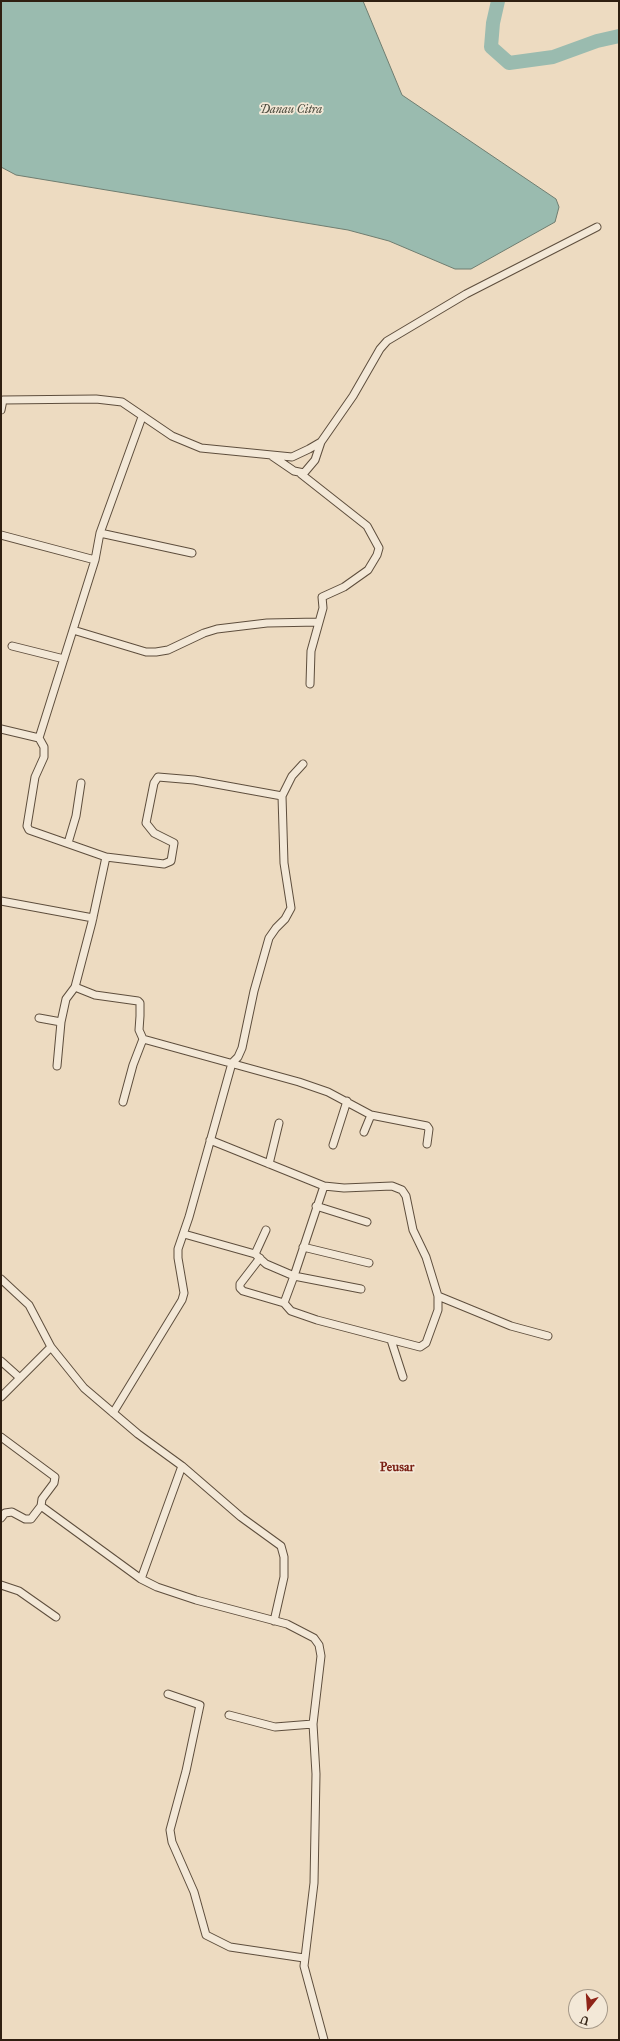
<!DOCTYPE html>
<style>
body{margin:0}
#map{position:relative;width:620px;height:2041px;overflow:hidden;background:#eddbc1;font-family:"IM FELL Great Primer",serif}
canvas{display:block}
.frame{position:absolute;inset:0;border:2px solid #2f1f11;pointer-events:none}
.north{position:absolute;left:568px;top:1989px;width:40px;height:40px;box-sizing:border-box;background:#f3e8d7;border:1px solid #a59888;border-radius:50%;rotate:197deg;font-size:11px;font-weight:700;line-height:16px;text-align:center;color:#2f1f11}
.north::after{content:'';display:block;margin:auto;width:14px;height:18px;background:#8f2418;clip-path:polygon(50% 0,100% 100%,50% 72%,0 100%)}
</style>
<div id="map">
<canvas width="620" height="2041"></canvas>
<div class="frame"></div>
<div class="north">U</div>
</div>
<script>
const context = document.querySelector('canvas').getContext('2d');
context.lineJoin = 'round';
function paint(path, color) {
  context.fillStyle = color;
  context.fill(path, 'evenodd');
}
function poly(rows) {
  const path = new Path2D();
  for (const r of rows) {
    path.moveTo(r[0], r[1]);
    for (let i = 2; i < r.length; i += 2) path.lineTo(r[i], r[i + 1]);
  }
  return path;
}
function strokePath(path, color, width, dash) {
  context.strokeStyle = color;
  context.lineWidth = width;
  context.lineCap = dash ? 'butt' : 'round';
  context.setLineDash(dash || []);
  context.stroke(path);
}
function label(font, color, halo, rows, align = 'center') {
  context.font = font + ' "IM FELL Great Primer",serif';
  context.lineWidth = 3.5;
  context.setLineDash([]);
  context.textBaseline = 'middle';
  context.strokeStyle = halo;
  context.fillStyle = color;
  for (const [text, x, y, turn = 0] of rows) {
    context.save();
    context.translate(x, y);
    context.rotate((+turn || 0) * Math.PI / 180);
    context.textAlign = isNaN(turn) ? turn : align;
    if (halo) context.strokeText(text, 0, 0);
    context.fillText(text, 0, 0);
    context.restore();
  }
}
const water = poly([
 [1,1,363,1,402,95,556,199,559,207,555,222,471,269,455,269,389,241,348,230,16,175,1,167,1,1]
]);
paint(water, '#9abbaf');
strokePath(water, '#6f7d70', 1);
strokePath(poly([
 [498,1,493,23,491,47,509,63,553,57,597,41,619,36]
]), '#9abbaf', 14);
const minor = poly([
 [1,410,3,400,96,399,122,402,172,436,201,448,292,457,309,449,321,442,353,396,380,349,387,341,466,294,597,227],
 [272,456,294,471,304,473,315,460,321,442],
 [301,474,367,526,379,548,377,555,368,570,344,587,322,597,323,608,311,651,310,684],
 [100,533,192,553],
 [1,535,95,560],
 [73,630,146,652,156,652,168,650,204,633,217,629,267,623,319,622],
 [12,646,64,659],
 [1,729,39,738],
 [282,796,292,776,303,764],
 [68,843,76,816,81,783],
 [1,901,93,918],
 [75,987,95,995,138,1001,140,1003,140,1016,139,1030,143,1039,299,1082,328,1092,371,1115,427,1126,429,1129,427,1144],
 [39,1018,61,1022],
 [57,1066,61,1022,66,999,75,987,92,922,106,857],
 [123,1102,133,1065,143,1039],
 [364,1132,371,1115],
 [210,1140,324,1186,344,1188,392,1186,402,1190,406,1196,413,1230,426,1257,438,1296,438,1310,426,1343,420,1347,317,1320,291,1311,284,1303,294,1276,361,1289],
 [333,1145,347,1101],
 [269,1164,279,1123],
 [316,1206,367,1222],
 [184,1234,255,1254,266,1264,294,1276,324,1186],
 [303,1247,369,1263],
 [255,1254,266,1230],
 [260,1258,240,1284,240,1288,243,1291,284,1303],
 [1,1279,29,1305,51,1347,84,1388,138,1434,182,1466,241,1517,281,1546,284,1557,284,1577,274,1621],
 [438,1296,511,1326,548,1336],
 [391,1340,403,1377],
 [1,1361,20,1378],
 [1,1397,51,1347],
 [113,1413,182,1300,184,1293,178,1258,178,1249,189,1217,232,1063,238,1057,242,1048,254,991,269,938,276,928,285,919,291,908,284,863,282,796,194,780,158,777,154,783,146,823,154,833,174,843,171,861,164,864,106,857,29,830,27,826,35,777,44,757,44,747,39,738,95,560,100,533,142,417],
 [1,1437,55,1477,54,1483,42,1499,41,1506,141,1579,157,1587,196,1600,287,1624,314,1638,319,1645,321,1656,313,1724,316,1774,314,1883,304,1966,324,2040],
 [1,1518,5,1513,12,1512,25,1519,31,1519,41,1506],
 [141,1579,182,1466],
 [1,1585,19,1591,56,1617],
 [168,1694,200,1705,186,1771,170,1830,172,1842,194,1892,206,1935,230,1947,304,1958],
 [229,1715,275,1727,313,1724]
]);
strokePath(minor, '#5e4e3d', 9);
strokePath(minor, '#f3e8d7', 7);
label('italic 12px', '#4f4e40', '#f3e8d7', [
 ["Danau Citra",291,110]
]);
label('bold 13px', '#7a1f14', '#f3e8d7', [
 ["Peusar",397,1468]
]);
</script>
